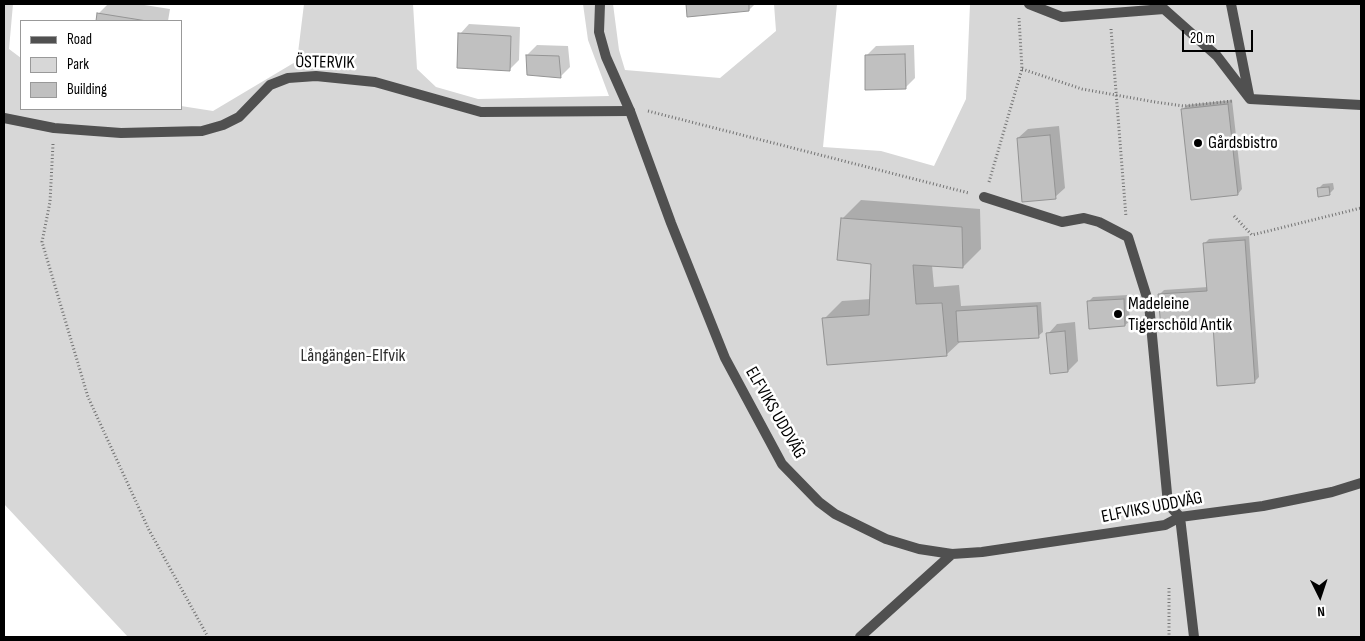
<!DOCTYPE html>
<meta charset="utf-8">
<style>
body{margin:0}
#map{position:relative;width:1365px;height:641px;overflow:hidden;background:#fff;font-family:"Sofia Sans Condensed",sans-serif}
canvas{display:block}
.frame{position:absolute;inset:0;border:5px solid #000;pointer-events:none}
.legend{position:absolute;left:20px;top:20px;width:162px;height:90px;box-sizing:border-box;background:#fff;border:1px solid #999;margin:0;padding:6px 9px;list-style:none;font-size:15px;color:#000}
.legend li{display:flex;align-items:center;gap:10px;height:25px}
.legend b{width:25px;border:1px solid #999}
.north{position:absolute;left:1295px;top:571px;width:50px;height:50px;-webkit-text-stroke:4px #fff;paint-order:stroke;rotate:176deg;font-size:14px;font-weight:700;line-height:20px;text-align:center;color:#000}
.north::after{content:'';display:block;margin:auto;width:18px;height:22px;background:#000;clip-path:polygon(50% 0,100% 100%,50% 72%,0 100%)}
.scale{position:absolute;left:1182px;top:30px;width:71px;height:22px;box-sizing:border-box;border:2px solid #000;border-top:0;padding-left:6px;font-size:15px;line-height:18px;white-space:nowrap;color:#000;-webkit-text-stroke:4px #fff;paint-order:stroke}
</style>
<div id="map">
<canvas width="1365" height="641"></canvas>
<div class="frame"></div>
<ul class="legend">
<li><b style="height:6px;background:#505050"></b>Road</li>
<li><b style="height:14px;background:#d7d7d7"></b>Park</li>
<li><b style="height:14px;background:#c0c0c0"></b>Building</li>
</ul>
<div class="north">N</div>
<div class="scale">20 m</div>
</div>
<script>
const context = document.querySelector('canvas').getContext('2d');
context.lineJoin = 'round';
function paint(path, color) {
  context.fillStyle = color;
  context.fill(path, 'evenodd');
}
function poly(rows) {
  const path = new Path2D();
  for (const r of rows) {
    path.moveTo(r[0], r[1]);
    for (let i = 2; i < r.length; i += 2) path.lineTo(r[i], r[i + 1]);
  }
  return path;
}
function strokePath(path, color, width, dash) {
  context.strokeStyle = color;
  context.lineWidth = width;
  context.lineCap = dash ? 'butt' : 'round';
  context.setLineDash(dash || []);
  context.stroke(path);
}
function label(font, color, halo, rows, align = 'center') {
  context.font = font + ' "Sofia Sans Condensed",sans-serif';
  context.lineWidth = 5;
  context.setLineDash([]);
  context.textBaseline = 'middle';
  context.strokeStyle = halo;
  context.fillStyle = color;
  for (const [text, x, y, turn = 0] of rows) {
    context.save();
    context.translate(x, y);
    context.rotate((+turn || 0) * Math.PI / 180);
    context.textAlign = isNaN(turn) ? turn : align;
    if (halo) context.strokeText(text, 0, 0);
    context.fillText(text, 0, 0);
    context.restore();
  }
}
paint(poly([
 [4,4,13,4,9,49,21,58,21,109,181,109,181,106,213,111,297,61,304,4,413,4,417,69,436,87,478,99,609,96,588,40,583,4,613,4,619,50,625,70,720,78,776,31,774,4,837,4,823,147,881,151,934,166,966,99,970,4,1361,4,1361,637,128,637,4,504]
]), '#d7d7d7');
paint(poly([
 [108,4,138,4,170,9,168,21,97,21,98,14],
 [687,4,755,4,749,10,688,16],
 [469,24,520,27,519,60,509,70,460,34],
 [537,45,568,46,570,67,560,77,527,55],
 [914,45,915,78,905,88,866,56,876,46],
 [1232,100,1242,189,1238,194,1182,110,1187,105],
 [1059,126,1065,188,1055,197,1018,138,1028,129],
 [1333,183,1334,189,1329,194,1319,188,1323,184],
 [861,200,980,209,981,249,963,267,932,265,934,287,959,285,961,306,1041,302,1043,332,1038,336,961,341,946,355,824,319,842,301,871,299,872,263,843,218],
 [1249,236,1259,377,1254,382,1214,323,1160,294,1164,290,1208,287,1205,243,1209,239],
 [1128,295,1130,321,1125,325,1088,302,1093,297],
 [1075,322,1078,361,1068,371,1048,334,1057,324]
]), '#0003');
const building = poly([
 [686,4,749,4,749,11,687,17,686,4],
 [97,13,147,21,96,21,97,13],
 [458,33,511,36,510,71,457,68,458,33],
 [905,54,906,89,865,90,865,55,905,54],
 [526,55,559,56,561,78,527,75,526,55],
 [1228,104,1238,195,1191,200,1181,109,1228,104],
 [1050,135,1056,199,1022,202,1017,138,1050,135],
 [1329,187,1330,195,1318,197,1317,188,1329,187],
 [841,218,962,227,963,268,913,265,916,304,942,303,947,356,827,365,822,318,869,315,871,264,837,260,841,218],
 [1245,240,1255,383,1217,386,1213,325,1161,328,1158,294,1207,291,1203,243,1245,240],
 [1124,299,1125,326,1089,329,1087,301,1124,299],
 [1037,306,1039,338,958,342,956,311,1037,306],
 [1065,331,1068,372,1050,374,1046,333,1065,331]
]);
paint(building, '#c0c0c0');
strokePath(building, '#949494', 1);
strokePath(poly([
 [1111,29,1126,217],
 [1022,69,1082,89,1155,102,1183,106,1232,101],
 [648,111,969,193],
 [53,144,50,202,42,242,88,397,149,530,208,637],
 [989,182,1022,69,1019,18],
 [1234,216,1252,235,1361,208],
 [1169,588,1169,637]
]), '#727272', 3, [1, 2.5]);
strokePath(poly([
 [1029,4,1062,17,1164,9,1217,56,1250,99,1361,105],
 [1231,4,1249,95],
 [4,118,54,128,121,133,202,131,223,125,239,117,270,85,288,78,316,76,375,82,481,112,630,111],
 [984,197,1062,222,1084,218,1099,222,1128,237,1149,304,1168,504,1180,517]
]), '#505050', 10);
strokePath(poly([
 [600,4,599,32,606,57,630,111,671,223,725,358,782,464,819,502,835,514,886,539,919,549,952,554,982,552,1165,525,1180,517,1263,506,1332,492,1361,483],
 [1180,517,1194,637],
 [860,637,952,554]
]), '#505050', 10);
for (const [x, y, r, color] of [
 [1198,143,5,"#000"],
 [1118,314,5,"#000"]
]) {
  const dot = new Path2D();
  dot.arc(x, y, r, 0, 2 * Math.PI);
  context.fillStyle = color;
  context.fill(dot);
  strokePath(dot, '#fff', 2);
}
label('18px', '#000', '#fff', [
 ["ÖSTERVIK",325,63,1],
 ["ELFVIKS UDDVÄG",775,413,60],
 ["ELFVIKS UDDVÄG",1152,508,-11]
]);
label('18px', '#000', '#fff', [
 ["Gårdsbistro",1208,143],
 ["Madeleine",1128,304],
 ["Tigerschöld Antik",1128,325]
], 'left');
label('18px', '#2e2e2e', '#fff', [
 ["Långängen-Elfvik",353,356]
]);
</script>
